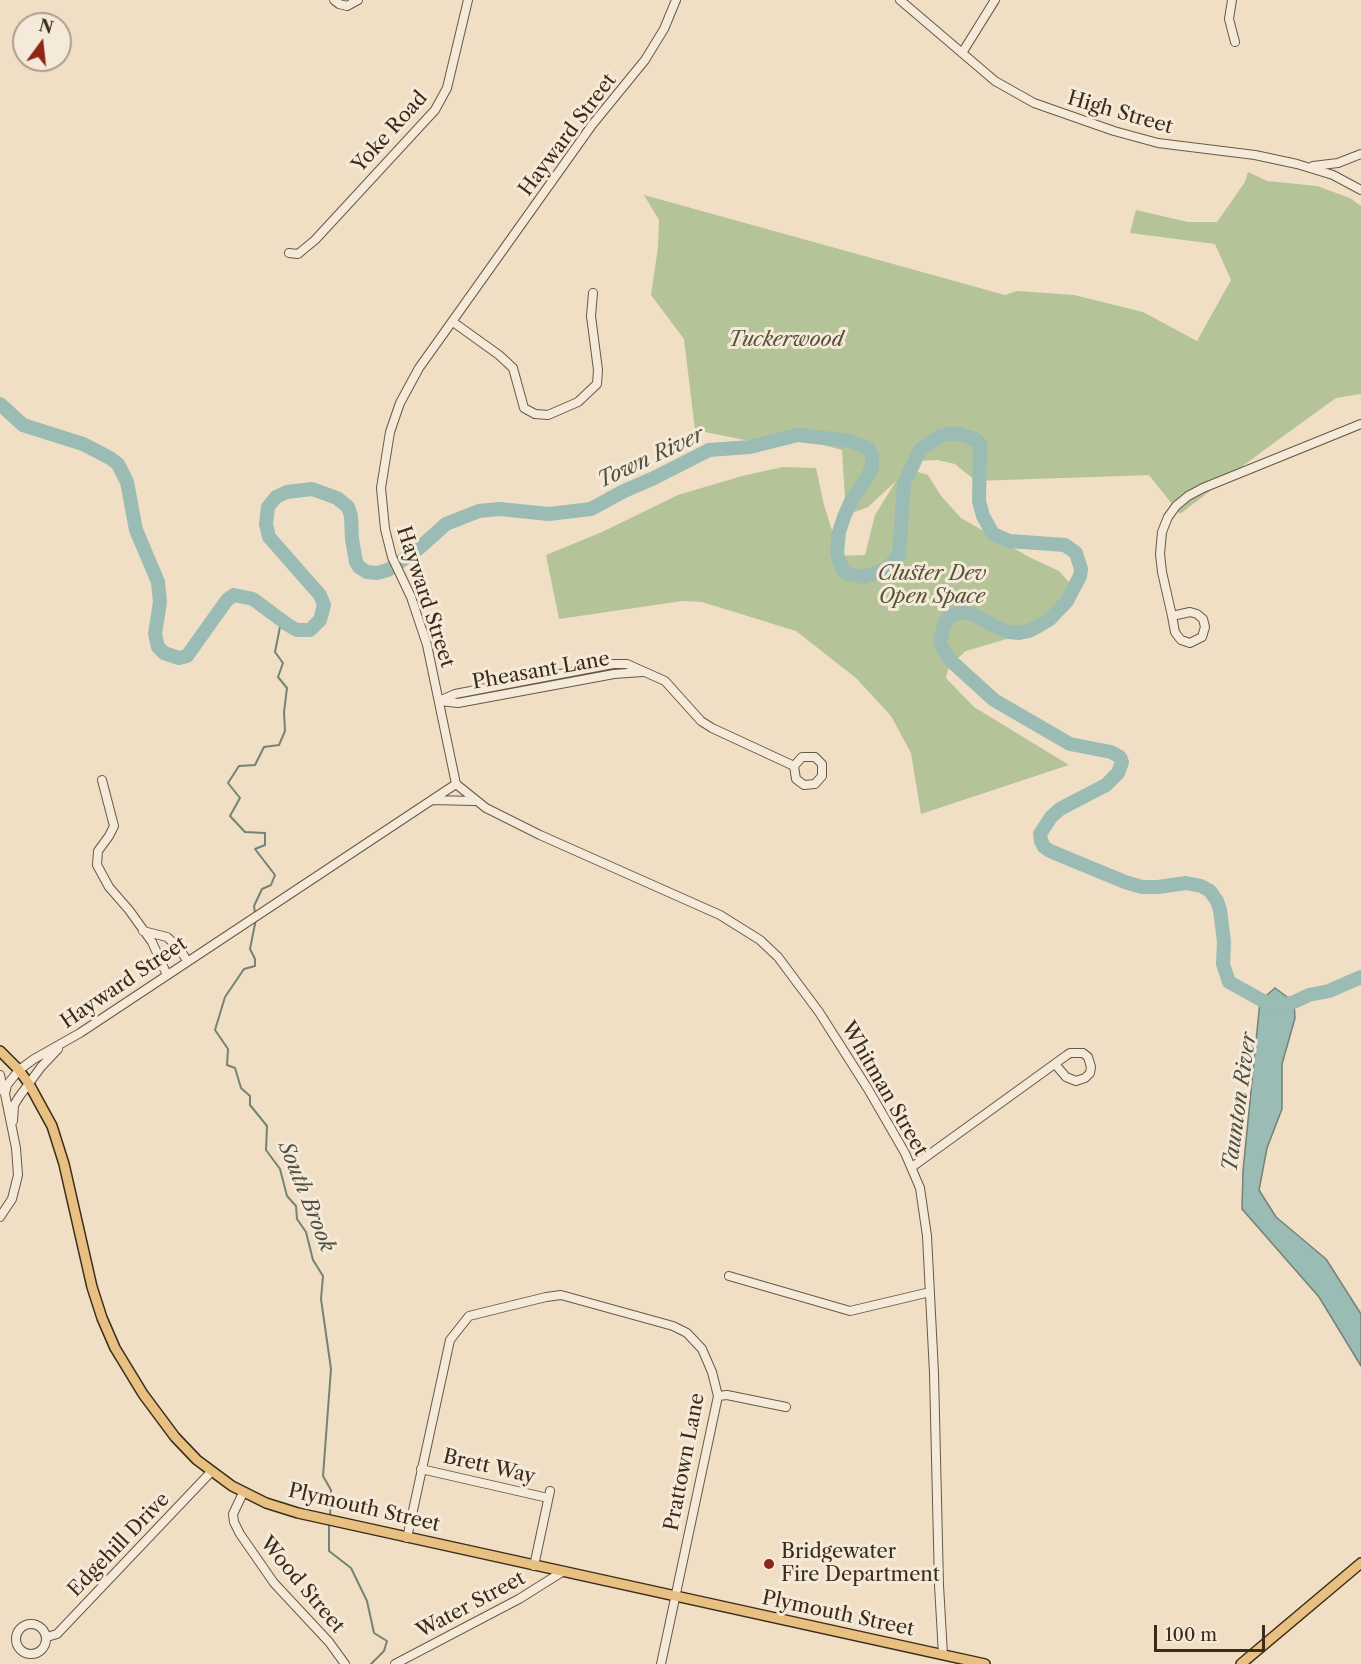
<!DOCTYPE html>
<style>
body{margin:0}
#map{position:relative;width:1361px;height:1664px;overflow:hidden;background:#f0dfc4;font-family:"Libre Caslon Text",serif}
canvas{display:block}
.north{position:absolute;left:12px;top:12px;width:60px;height:60px;box-sizing:border-box;background:#f5ead9;border:2px solid #ab9e8d;border-radius:50%;rotate:15deg;font-size:16px;font-weight:700;line-height:24px;text-align:center;color:#3b2c1a}
.north::after{content:'';display:block;margin:auto;width:21px;height:27px;background:#8f2418;clip-path:polygon(50% 0,100% 100%,50% 72%,0 100%)}
.scale{position:absolute;left:1154px;top:1625px;width:111px;height:27px;box-sizing:border-box;border:3px solid #3b2c1a;border-top:0;padding-left:8px;font-size:18px;line-height:21px;white-space:nowrap;color:#3b2c1a;-webkit-text-stroke:4px #f5ead9;paint-order:stroke}
</style>
<div id="map">
<canvas width="1361" height="1664"></canvas>
<div class="north">N</div>
<div class="scale">100 m</div>
</div>
<script>
const context = document.querySelector('canvas').getContext('2d');
context.lineJoin = 'round';
function paint(path, color) {
  context.fillStyle = color;
  context.fill(path, 'evenodd');
}
function poly(rows) {
  const path = new Path2D();
  for (const r of rows) {
    if (r.length === 3) {
      path.moveTo(r[0] + r[2], r[1]);
      path.arc(r[0], r[1], r[2], 0, 2 * Math.PI);
      continue;
    }
    path.moveTo(r[0], r[1]);
    for (let i = 2; i < r.length; i += 2) path.lineTo(r[i], r[i + 1]);
  }
  return path;
}
function strokePath(path, color, width, dash) {
  context.strokeStyle = color;
  context.lineWidth = width;
  context.lineCap = dash ? 'butt' : 'round';
  context.setLineDash(dash || []);
  context.stroke(path);
}
function label(font, color, halo, rows, align = 'center') {
  context.font = font + ' "Libre Caslon Text",serif';
  context.lineWidth = 6;
  context.setLineDash([]);
  context.textBaseline = 'middle';
  context.strokeStyle = halo;
  context.fillStyle = color;
  for (const [text, x, y, turn = 0] of rows) {
    context.save();
    context.translate(x, y);
    context.rotate((+turn || 0) * Math.PI / 180);
    context.textAlign = isNaN(turn) ? turn : align;
    if (halo) context.strokeText(text, 0, 0);
    context.fillText(text, 0, 0);
    context.restore();
  }
}
paint(poly([
 [1248,172,1267,181,1317,186,1350,198,1361,206,1361,394,1336,398,1260,453,1180,514,1149,475,976,481,955,464,938,460,916,461,908,469,928,475,941,496,961,518,1029,557,1059,571,1076,590,1068,609,1047,627,966,651,949,666,946,678,974,707,1069,765,921,814,911,753,891,716,856,678,796,631,702,602,682,601,559,619,546,555,602,532,678,495,742,476,783,467,816,468,824,505,840,556,865,555,875,515,896,481,868,507,855,512,852,510,845,498,842,450,808,441,750,441,695,430,684,339,651,295,658,247,659,220,644,195,1005,295,1017,291,1074,295,1143,312,1197,341,1231,280,1215,244,1130,233,1136,210,1188,222,1217,222,1245,182]
]), '#b4c398');
const water = poly([
 [1275,988,1294,1002,1295,1018,1282,1064,1282,1109,1267,1148,1259,1190,1276,1217,1326,1259,1361,1314,1361,1366,1319,1297,1242,1209,1243,1171,1260,1001,1275,988]
]);
paint(water, '#9abcb5');
strokePath(water, '#748277', 1.5);
strokePath(poly([
 [255,913,254,906,262,889,271,885,275,875,255,849,265,845,265,833,245,832,230,816,240,798,228,783,239,766,255,765,264,747,279,745,285,731,284,712,287,688,278,677,283,663,275,652,280,627,284,622],
 [256,919,250,949,255,959,255,966,244,969,225,997,215,1030,228,1049,227,1065,235,1068,241,1088,250,1096,250,1105,267,1126,266,1150,280,1169,287,1196,296,1206,297,1219,306,1232,313,1260,323,1276,321,1299,331,1369,323,1476,331,1490,330,1518],
 [329,1524,329,1551,351,1568,367,1601,374,1633,387,1641,384,1651,371,1664]
]), '#748277', 2);
strokePath(poly([
 [0,404,23,425,83,444,110,458,118,464,127,482,136,530,158,582,160,602,155,634,158,647,164,653,179,658,187,656,227,600,234,595,253,599,288,625,297,630,310,630,320,620,324,605,320,595,269,537,266,524,268,507,276,497,287,492,312,489,337,498,348,507,351,516,352,539,356,562,359,567,367,572,377,573,388,570,418,549,446,524,479,511,499,509,549,514,591,509,624,491,654,478,709,450,750,447,798,435,850,441,868,448,872,456,872,467,869,474,851,501,844,517,839,532,837,553,842,569,848,574,863,577,887,569,899,555,904,484,920,450,940,436,949,434,958,434,975,439,980,444,979,501,983,516,993,534,1009,541,1065,545,1076,553,1081,569,1080,576,1067,601,1050,619,1040,625,1029,631,1019,633,1009,632,998,628,973,614,964,612,954,614,947,619,944,626,940,641,942,648,950,660,994,700,1070,744,1111,752,1120,757,1122,762,1118,773,1106,785,1060,809,1051,817,1040,834,1041,841,1044,847,1050,851,1125,882,1142,887,1158,887,1186,883,1201,886,1210,891,1217,901,1220,910,1224,942,1223,964,1229,982,1274,1007],
 [1276,1007,1294,1002,1309,995,1329,991,1361,977]
]), '#9abcb5', 14);
const minor = poly([
 [334,0,339,4,347,6,358,0],
 [900,0,995,81,1034,103,1114,131,1158,143,1255,155,1297,164,1333,175,1361,190],
 [1232,0,1229,19,1235,42],
 [962,53,995,0],
 [1313,166,1338,163,1361,154],
 [289,253,298,254,315,240,435,110,447,88,468,0],
 [453,322,499,355,513,368,524,408,535,414,548,415,578,402,597,384,598,370,591,316,593,293],
 [1172,616,1190,612,1197,614,1203,619,1205,627,1202,637,1190,643,1181,640,1177,635,1175,632,1172,616,1162,572,1160,554,1162,532,1168,517,1176,506,1188,496,1203,488,1361,424],
 [439,701,455,694,613,664,627,664,665,681,701,721,712,728,794,766,802,757,815,757,822,764,822,776,815,784,804,785,796,779,794,766],
 [440,701,458,703,614,674,642,672],
 [102,780,114,826,109,836,98,851,97,865,109,887,129,910,152,942,167,975],
 [456,784,486,808,540,835,720,915,760,940,778,957,819,1012,868,1089,905,1153,920,1188,927,1236,934,1373,939,1585,943,1655],
 [433,800,475,801],
 [143,931,167,937,180,949,187,961],
 [0,1075,3,1091],
 [13,1121,14,1105,19,1097,41,1067,58,1049],
 [912,1167,1067,1055,1070,1053,1083,1053,1088,1057,1091,1067,1090,1073,1085,1078,1076,1081,1066,1077,1055,1064],
 [0,1217,12,1199,18,1175,16,1148,5,1094,7,1085,19,1070,34,1059,80,1033,456,784,427,645,411,597,392,557,385,529,381,488,390,432,400,403,419,368,592,125,645,60,664,29,676,0],
 [729,1276,850,1311,930,1292],
 [718,1396,727,1395,786,1407],
 [421,1469,548,1498],
 [243,1493,233,1514,234,1522,240,1534,274,1583,329,1642,345,1664],
 [407,1538,450,1340,469,1316,546,1297,561,1295,673,1326,687,1333,702,1349,712,1372,718,1396,661,1664],
 [534,1566,550,1491],
 [31,1639,15],
 [47,1637,57,1634,211,1472],
 [395,1664,519,1599,562,1572]
]);
const major = poly([
 [0,1051,19,1070,29,1084,52,1126,64,1164,92,1287,102,1318,115,1348,143,1394,175,1437,197,1460,232,1486,266,1503,298,1513,985,1664],
 [1241,1664,1361,1563]
]);
strokePath(minor, '#685944', 10);
strokePath(major, '#3b2c1a', 12);
strokePath(minor, '#f5ead9', 8);
strokePath(major, '#e8c082', 9);
for (const [x, y, r, color] of [
 [769,1564,6,"#8f2418"]
]) {
  const dot = new Path2D();
  dot.arc(x, y, r, 0, 2 * Math.PI);
  context.fillStyle = color;
  context.fill(dot);
  strokePath(dot, '#f5ead9', 2);
}
label('20px', '#3b2c1a', '#f5ead9', [
 ["High Street",1120,113,16],
 ["Yoke Road",390,132,-48],
 ["Hayward Street",568,135,-53],
 ["Hayward Street",425,597,72],
 ["Pheasant Lane",541,671,-10],
 ["Hayward Street",124,983,-34],
 ["Whitman Street",884,1089,60],
 ["Prattown Lane",685,1462,-79],
 ["Brett Way",489,1467,13],
 ["Plymouth Street",364,1508,13],
 ["Edgehill Drive",119,1545,-46],
 ["Wood Street",302,1585,50],
 ["Water Street",471,1605,-28],
 ["Plymouth Street",838,1614,12]
]);
label('italic 20px', '#59523a', '#f5ead9', [
 ["Tuckerwood",786,340],
 ["Cluster Dev",932,574],
 ["Open Space",932,597]
]);
label('20px', '#3b2c1a', '#f5ead9', [
 ["Bridgewater",781,1552],
 ["Fire Department",781,1575]
], 'left');
label('italic 21px', '#535041', '#f5ead9', [
 ["Town River",651,458,-25],
 ["Taunton River",1240,1102,-82],
 ["South Brook",306,1197,68]
]);
</script>
